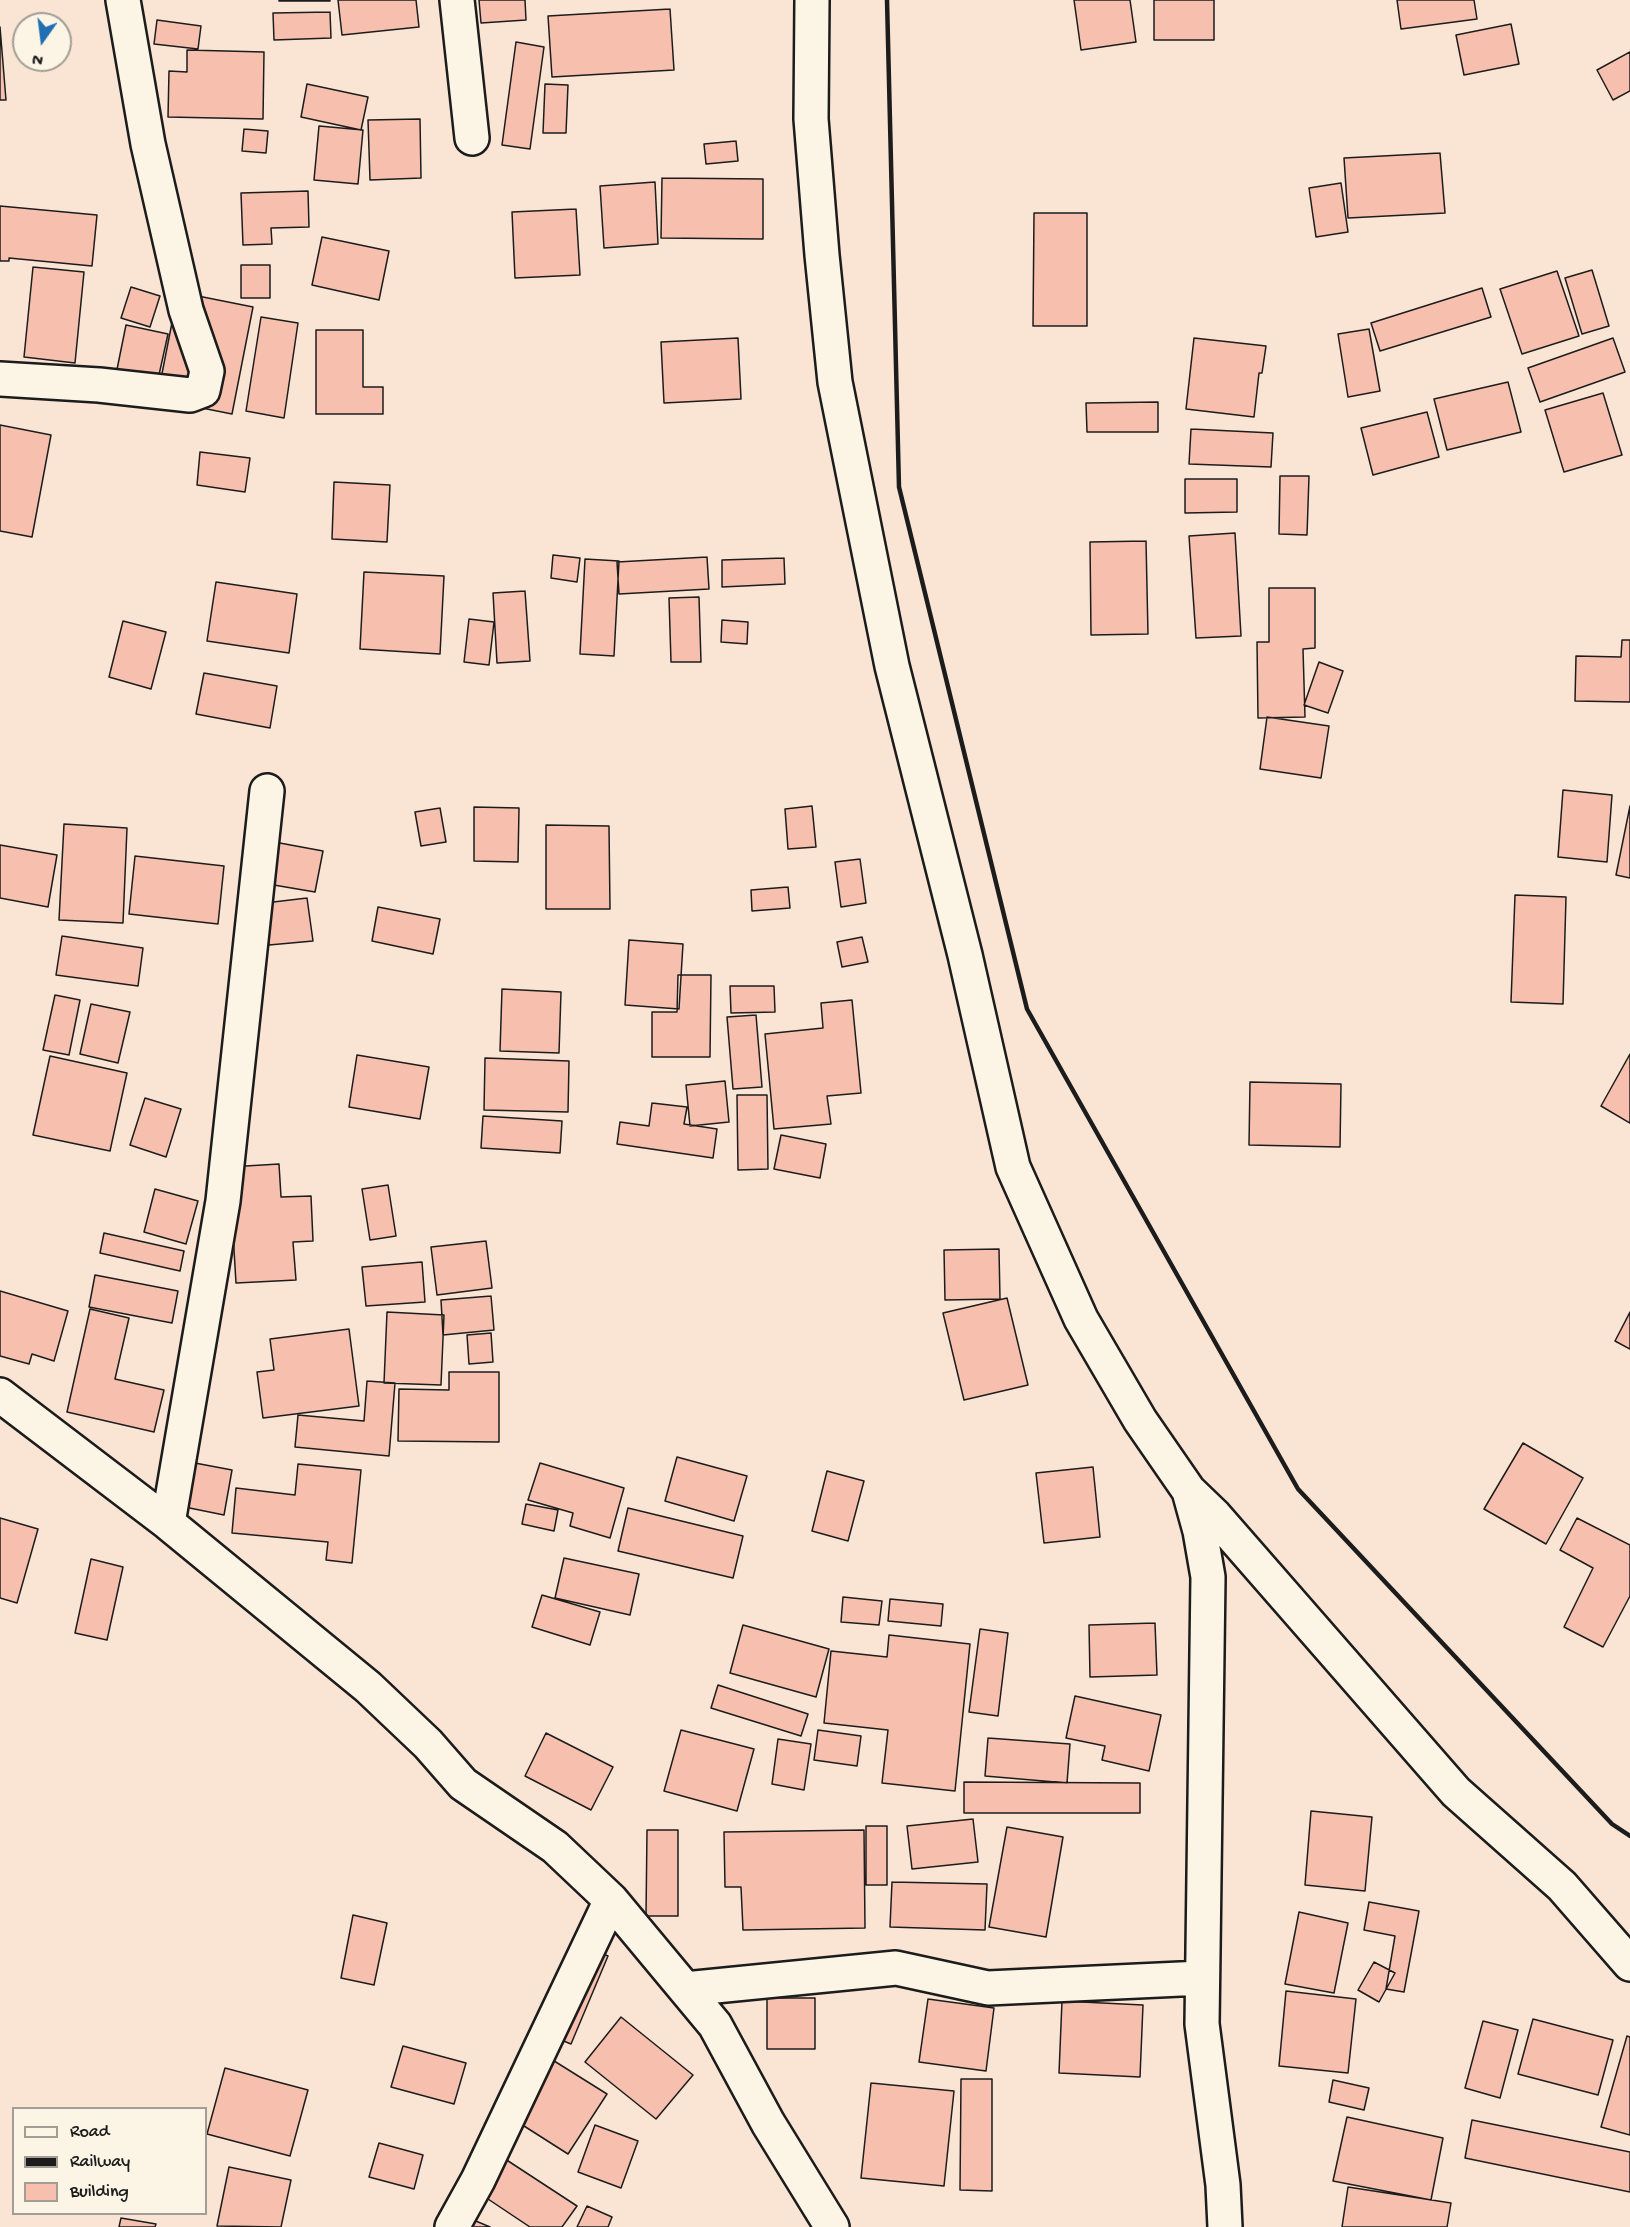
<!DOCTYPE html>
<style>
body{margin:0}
#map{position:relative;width:1630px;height:2227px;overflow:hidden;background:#fae5d4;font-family:"Gochi Hand",sans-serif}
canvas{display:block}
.legend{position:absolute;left:12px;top:2107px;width:195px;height:108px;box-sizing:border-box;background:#fcf5e5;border:2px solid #a29e95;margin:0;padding:8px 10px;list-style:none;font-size:18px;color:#1c1c1c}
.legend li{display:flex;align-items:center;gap:12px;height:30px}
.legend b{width:30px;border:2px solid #a29e95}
.north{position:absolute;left:12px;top:12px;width:60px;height:60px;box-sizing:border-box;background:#fcf5e5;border:2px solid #a29e95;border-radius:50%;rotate:194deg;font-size:16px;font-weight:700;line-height:24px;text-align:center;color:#1c1c1c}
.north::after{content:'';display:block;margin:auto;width:21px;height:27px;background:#1f6fb2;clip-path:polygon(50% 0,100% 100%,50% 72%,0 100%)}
</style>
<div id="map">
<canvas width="1630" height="2227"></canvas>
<ul class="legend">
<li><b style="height:8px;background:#fcf5e5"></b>Road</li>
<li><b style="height:8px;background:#1c1c1c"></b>Railway</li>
<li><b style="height:16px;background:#f7bfad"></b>Building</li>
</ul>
<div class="north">N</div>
</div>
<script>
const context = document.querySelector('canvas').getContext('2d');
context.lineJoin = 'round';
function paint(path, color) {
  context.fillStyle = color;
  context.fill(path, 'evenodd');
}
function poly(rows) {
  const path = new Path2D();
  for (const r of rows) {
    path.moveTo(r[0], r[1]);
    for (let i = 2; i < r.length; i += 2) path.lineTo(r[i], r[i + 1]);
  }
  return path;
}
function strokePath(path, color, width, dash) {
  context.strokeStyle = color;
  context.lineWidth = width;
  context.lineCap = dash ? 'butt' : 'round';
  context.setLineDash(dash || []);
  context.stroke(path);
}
const building = poly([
 [279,0,330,0,330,1,279,1,279,0],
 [338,0,416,0,419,27,342,35,338,0],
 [479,0,525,0,526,20,481,23,479,0],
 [1074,0,1130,0,1136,42,1081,50,1074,0],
 [1154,0,1214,0,1214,40,1154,40,1154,0],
 [1397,0,1474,0,1477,19,1401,29,1397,0],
 [670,9,674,70,552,77,548,16,670,9],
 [330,12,331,38,274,40,273,13,330,12],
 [157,20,201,26,198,49,154,44,157,20],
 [1511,24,1519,64,1464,75,1456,35,1511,24],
 [0,27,6,100,0,100,0,27],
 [516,42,544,47,530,149,502,145,516,42],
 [187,50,264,52,263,119,168,117,169,71,187,72,187,50],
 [1630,52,1630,91,1613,100,1597,70,1630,52],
 [307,84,368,97,361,130,301,117,307,84],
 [545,84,568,85,566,133,543,133,545,84],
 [420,119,421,178,370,180,368,120,420,119],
 [319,126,363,130,358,184,314,180,319,126],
 [244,129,268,131,266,153,242,151,244,129],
 [736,141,738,161,706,164,704,144,736,141],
 [1440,153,1445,213,1348,218,1344,158,1440,153],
 [662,178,763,179,763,239,661,238,662,178],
 [655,182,658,244,604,248,600,186,655,182],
 [1341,183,1348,232,1316,237,1309,188,1341,183],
 [308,191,309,227,271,228,272,244,243,245,241,193,308,191],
 [0,206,97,215,92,266,9,258,9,261,0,261,0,206],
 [576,209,580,275,515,278,512,212,576,209],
 [1034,213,1087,213,1087,326,1033,326,1034,213],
 [322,237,389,251,379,300,312,285,322,237],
 [241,265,270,265,270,298,241,298,241,265],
 [33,267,84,272,75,363,24,357,33,267],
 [1592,270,1609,326,1582,334,1565,278,1592,270],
 [1557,271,1579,336,1522,354,1500,289,1557,271],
 [131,287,160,296,150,327,121,318,131,287],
 [1482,288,1491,317,1380,351,1371,323,1482,288],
 [178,292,253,307,232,414,157,399,178,292],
 [261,317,298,323,284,418,246,411,261,317],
 [126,325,168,334,153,402,112,394,126,325],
 [1369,329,1380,391,1348,397,1338,334,1369,329],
 [316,330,363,330,363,387,383,387,383,414,316,414,316,330],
 [738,338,741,399,664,403,661,342,738,338],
 [1194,338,1266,346,1262,373,1259,373,1254,417,1186,409,1194,338],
 [1613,338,1625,372,1540,402,1528,368,1613,338],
 [1508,382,1521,432,1447,450,1434,399,1508,382],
 [1603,393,1622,455,1564,472,1545,410,1603,393],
 [1158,402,1158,432,1087,432,1086,403,1158,402],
 [1427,412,1439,457,1373,475,1361,428,1427,412],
 [0,425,51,435,32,537,0,531,0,425],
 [1191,429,1273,433,1271,467,1189,464,1191,429],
 [200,452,250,458,245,492,197,485,200,452],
 [1280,476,1309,476,1307,535,1279,534,1280,476],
 [1185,479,1237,479,1237,512,1185,513,1185,479],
 [334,482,390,485,387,542,332,539,334,482],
 [1235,533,1241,636,1196,638,1189,536,1235,533],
 [1146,541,1148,634,1091,635,1090,542,1146,541],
 [553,555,580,558,577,582,551,578,553,555],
 [707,557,709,589,619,594,617,562,707,557],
 [784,558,785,584,722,587,722,560,784,558],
 [585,559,619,561,614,656,580,654,585,559],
 [364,572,444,576,440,654,360,649,364,572],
 [216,582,297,594,289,653,207,641,216,582],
 [1269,588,1315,588,1315,648,1303,649,1305,717,1258,718,1257,642,1269,642,1269,588],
 [525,591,530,661,497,663,493,593,525,591],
 [699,597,701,662,671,662,669,598,699,597],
 [469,619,494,622,489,665,464,662,469,619],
 [722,620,748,622,747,644,721,642,722,620],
 [123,621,166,632,151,689,109,677,123,621],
 [1622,640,1630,640,1630,702,1575,701,1576,656,1621,657,1622,640],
 [1319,662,1343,671,1328,713,1304,705,1319,662],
 [204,673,277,686,270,728,196,714,204,673],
 [1267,717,1329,726,1321,778,1260,769,1267,717],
 [1563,790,1612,795,1607,862,1558,857,1563,790],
 [812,806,816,847,788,849,785,809,812,806],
 [1630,806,1630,878,1616,875,1630,806],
 [474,807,519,808,518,862,474,861,474,807],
 [440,808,446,842,421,846,415,812,440,808],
 [64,824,127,828,123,923,59,920,64,824],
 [546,825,609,826,610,909,546,909,546,825],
 [269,841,323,851,315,892,262,883,269,841],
 [0,845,57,855,48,907,0,898,0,845],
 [135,856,224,866,218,924,129,914,135,856],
 [860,859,866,903,841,907,835,862,860,859],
 [788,887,790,908,752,911,751,890,788,887],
 [1515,895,1566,897,1563,1004,1511,1002,1515,895],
 [307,898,313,941,269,945,265,903,307,898],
 [378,907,440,919,433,954,372,941,378,907],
 [62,936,143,948,138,986,56,975,62,936],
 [862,937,868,962,842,967,837,942,862,937],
 [629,940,683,944,679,1009,625,1005,629,940],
 [678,975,711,975,710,1057,652,1057,652,1012,677,1012,678,975],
 [730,986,774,986,775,1012,731,1013,730,986],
 [502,989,561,992,559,1053,500,1051,502,989],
 [55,995,80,1000,69,1055,43,1050,55,995],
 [852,1000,861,1093,827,1096,831,1124,774,1129,765,1034,823,1028,821,1003,852,1000],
 [91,1004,130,1012,118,1063,80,1054,91,1004],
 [756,1015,762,1087,733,1089,727,1017,756,1015],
 [1630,1054,1630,1123,1601,1106,1630,1054],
 [357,1055,429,1067,420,1119,349,1107,357,1055],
 [50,1056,127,1073,110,1151,33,1135,50,1056],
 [485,1058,569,1061,568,1112,484,1110,485,1058],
 [725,1081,729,1122,690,1126,686,1085,725,1081],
 [1250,1082,1341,1084,1340,1147,1249,1145,1250,1082],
 [737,1095,767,1095,768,1169,738,1170,737,1095],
 [145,1098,181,1109,166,1157,130,1145,145,1098],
 [652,1103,687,1107,684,1124,717,1129,713,1158,617,1144,620,1122,649,1126,652,1103],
 [483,1116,562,1121,560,1153,481,1148,483,1116],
 [781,1135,826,1144,820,1178,774,1169,781,1135],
 [279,1164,281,1197,311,1196,313,1241,293,1242,296,1280,236,1283,229,1167,279,1164],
 [388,1185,396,1236,370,1240,362,1189,388,1185],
 [155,1189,198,1201,186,1244,144,1232,155,1189],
 [104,1233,184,1251,180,1271,100,1253,104,1233],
 [486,1241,492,1288,437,1295,431,1247,486,1241],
 [999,1249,1000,1299,945,1300,944,1250,999,1249],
 [422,1262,425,1302,366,1306,362,1267,422,1262],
 [95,1275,178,1291,172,1323,89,1307,95,1275],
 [0,1291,68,1311,54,1361,32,1354,29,1364,0,1356,0,1291],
 [491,1296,494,1330,443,1335,441,1300,491,1296],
 [1007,1298,1028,1385,964,1400,943,1313,1007,1298],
 [90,1309,129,1318,115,1379,164,1390,154,1432,67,1412,90,1309],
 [387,1312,444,1315,441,1385,384,1383,387,1312],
 [1630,1312,1630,1349,1615,1341,1630,1312],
 [349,1329,359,1406,263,1418,257,1372,274,1370,270,1339,349,1329],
 [491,1333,493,1362,469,1364,467,1335,491,1333],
 [449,1372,499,1372,499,1442,398,1441,399,1389,449,1390,449,1372],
 [367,1381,395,1383,389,1456,295,1447,298,1415,364,1421,367,1381],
 [1523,1443,1583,1478,1546,1544,1484,1509,1523,1443],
 [677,1457,747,1476,734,1521,665,1501,677,1457],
 [179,1460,232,1470,224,1515,170,1504,179,1460],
 [540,1463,624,1488,610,1538,570,1526,573,1513,528,1500,540,1463],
 [298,1464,361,1470,352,1563,326,1560,328,1542,232,1533,236,1488,295,1495,298,1464],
 [1093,1467,1100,1537,1044,1543,1036,1473,1093,1467],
 [827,1471,864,1481,848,1541,812,1531,827,1471],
 [526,1504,558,1510,554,1531,522,1524,526,1504],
 [628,1508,743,1536,733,1578,618,1551,628,1508],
 [0,1518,38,1529,17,1603,0,1598,0,1518],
 [1577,1518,1630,1545,1630,1596,1603,1647,1564,1627,1593,1568,1560,1550,1577,1518],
 [564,1558,639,1574,630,1615,555,1598,564,1558],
 [91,1559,123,1567,107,1640,75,1633,91,1559],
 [542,1595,600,1612,590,1645,532,1627,542,1595],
 [843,1597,882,1601,879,1625,841,1622,843,1597],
 [890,1599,943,1604,941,1626,888,1621,890,1599],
 [1155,1623,1157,1675,1090,1677,1089,1625,1155,1623],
 [743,1625,829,1649,816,1697,730,1673,743,1625],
 [980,1629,1008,1633,998,1716,969,1712,980,1629],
 [889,1635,970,1644,955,1791,882,1783,888,1730,824,1723,831,1651,887,1657,889,1635],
 [718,1685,808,1714,801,1736,711,1708,718,1685],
 [1075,1696,1161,1715,1149,1771,1102,1760,1105,1746,1066,1738,1075,1696],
 [681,1730,754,1749,737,1811,664,1791,681,1730],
 [818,1730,861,1736,857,1766,814,1760,818,1730],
 [546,1733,613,1767,591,1810,525,1776,546,1733],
 [988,1738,1070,1744,1067,1783,985,1776,988,1738],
 [778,1739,811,1744,804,1790,772,1784,778,1739],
 [964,1782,1140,1783,1140,1813,964,1813,964,1782],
 [1311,1811,1372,1817,1365,1891,1305,1885,1311,1811],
 [973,1819,978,1862,912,1869,907,1826,973,1819],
 [866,1826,887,1826,887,1885,866,1885,866,1826],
 [1007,1827,1063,1837,1046,1937,989,1927,1007,1827],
 [647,1830,678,1830,678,1916,646,1916,647,1830],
 [864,1830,865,1928,743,1930,741,1887,725,1887,724,1832,864,1830],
 [892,1882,987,1884,985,1930,890,1927,892,1882],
 [1369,1902,1419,1911,1404,1992,1386,1989,1395,1936,1364,1930,1369,1902],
 [1299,1912,1348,1923,1334,1993,1285,1984,1299,1912],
 [353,1915,387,1923,374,1985,341,1978,353,1915],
 [582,1945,608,1956,571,2044,544,2033,582,1945],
 [1374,1962,1395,1973,1379,2002,1358,1990,1374,1962],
 [1286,1991,1356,1999,1348,2073,1279,2066,1286,1991],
 [767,1998,815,1998,815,2049,767,2049,767,1998],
 [928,1999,994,2008,986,2071,919,2062,928,1999],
 [1062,2001,1143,2005,1140,2077,1059,2073,1062,2001],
 [621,2017,693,2075,656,2119,585,2062,621,2017],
 [1533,2019,1613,2040,1598,2095,1518,2074,1533,2019],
 [1483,2021,1518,2030,1500,2098,1465,2088,1483,2021],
 [1627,2036,1630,2037,1630,2135,1601,2127,1627,2036],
 [403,2046,466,2063,454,2104,391,2087,403,2046],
 [551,2059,607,2094,568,2154,513,2119,551,2059],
 [225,2068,308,2090,290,2156,207,2134,225,2068],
 [961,2079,992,2079,992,2191,960,2190,961,2079],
 [1333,2080,1369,2088,1364,2110,1329,2102,1333,2080],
 [871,2083,954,2091,944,2186,861,2178,871,2083],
 [1347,2117,1443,2138,1431,2200,1333,2181,1347,2117],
 [1472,2120,1630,2152,1630,2192,1465,2158,1472,2120],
 [595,2125,638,2141,621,2188,578,2172,595,2125],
 [379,2143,423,2155,414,2189,369,2177,379,2143],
 [499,2155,577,2206,562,2227,530,2227,476,2191,499,2155],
 [229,2167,291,2180,281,2227,217,2226,229,2167],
 [1348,2187,1451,2203,1447,2227,1342,2227,1348,2187],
 [587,2206,612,2217,608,2227,577,2227,587,2206],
 [121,2218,156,2224,155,2227,119,2227,121,2218],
 [471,2219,490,2227,468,2227,471,2219]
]);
paint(building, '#f7bfad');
strokePath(building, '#1c1c1c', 1.5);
const minor = poly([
 [457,0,472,138],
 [812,0,811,119,822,255,835,382,892,666,965,955,1013,1167,1081,1319,1140,1420,1189,1491,1215,1516,1456,1792,1562,1886,1630,1964],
 [0,379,99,385,190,395,203,390,207,371,186,310,148,144,123,0],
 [0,1395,168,1523,368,1687,428,1744,463,1784,555,1847,611,1900,715,2025,768,2123,832,2227],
 [1189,1491,1200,1531,1208,1577,1202,2024,1223,2185,1225,2227],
 [168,1523,223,1201,267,791],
 [685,1989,896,1968,988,1988,1202,1978],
 [452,2227,478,2180,611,1900]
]);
strokePath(minor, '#1c1c1c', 38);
strokePath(minor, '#fcf5e5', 33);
strokePath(poly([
 [887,0,899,487,1027,1009,1298,1489,1612,1824,1630,1836]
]), '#1c1c1c', 4.5);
</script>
